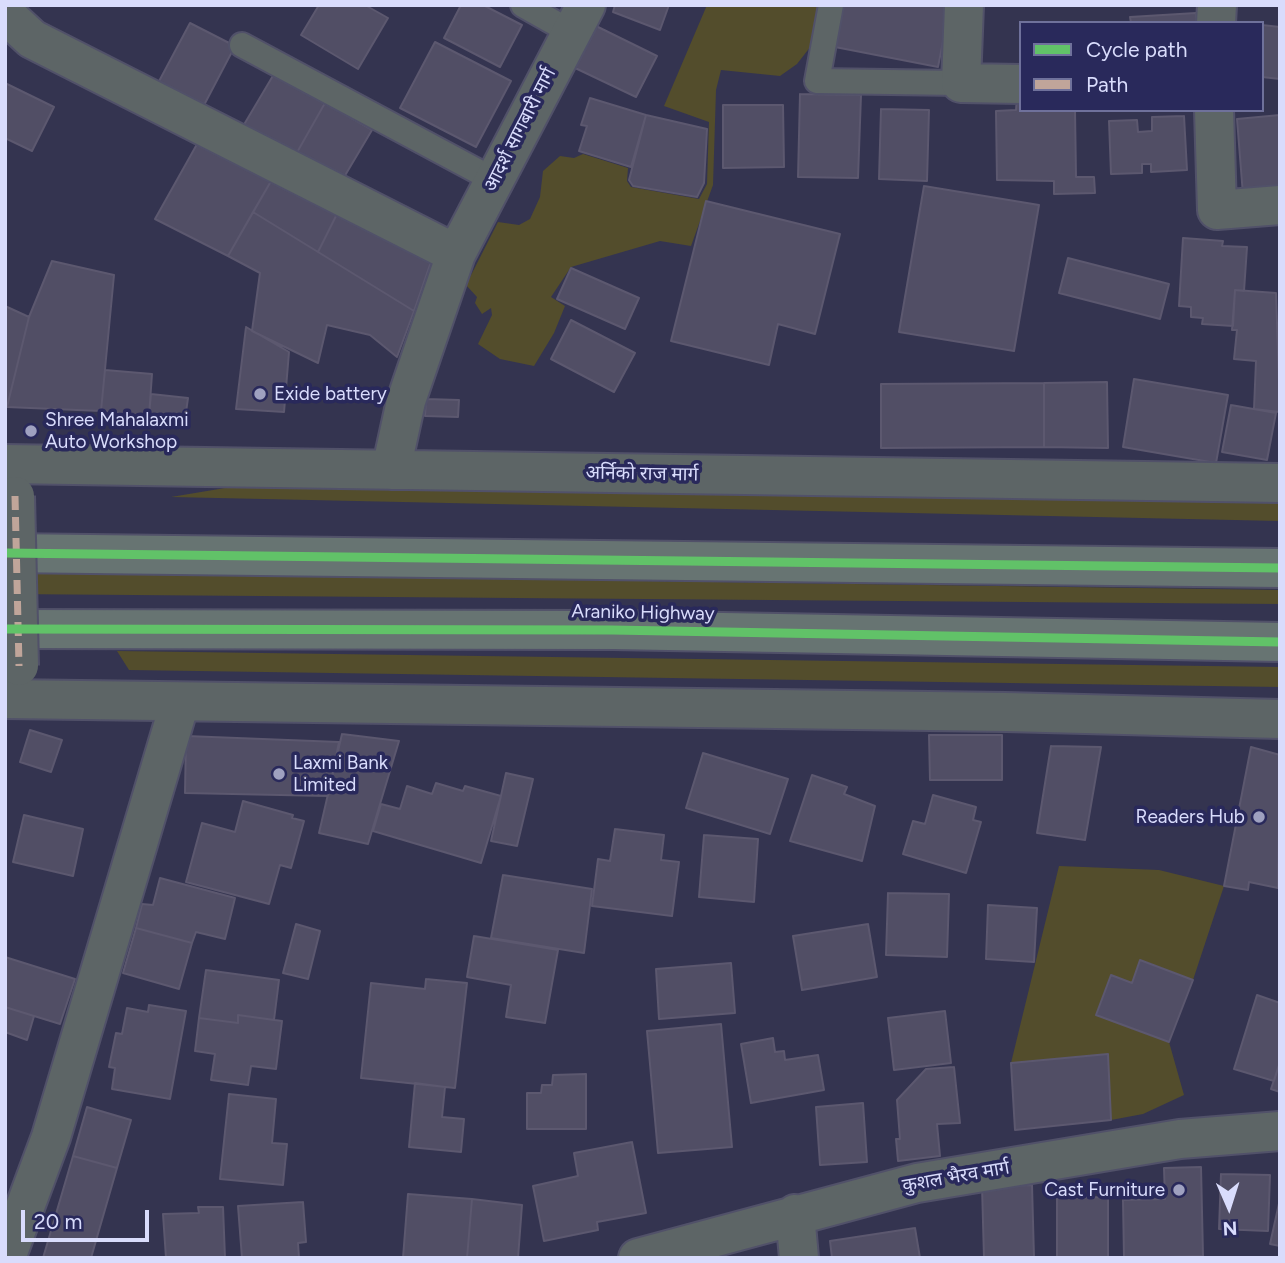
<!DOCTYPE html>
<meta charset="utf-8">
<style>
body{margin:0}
#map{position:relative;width:1285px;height:1263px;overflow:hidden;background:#343450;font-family:Figtree,sans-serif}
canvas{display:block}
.frame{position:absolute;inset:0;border:7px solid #d9dcfc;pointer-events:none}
.legend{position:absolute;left:1019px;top:21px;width:245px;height:91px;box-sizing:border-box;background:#29295b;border:2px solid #6f719b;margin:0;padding:9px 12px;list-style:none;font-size:21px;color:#d9dcfc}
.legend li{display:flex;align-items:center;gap:14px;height:35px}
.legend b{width:35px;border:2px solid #6f719b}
.north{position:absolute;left:1194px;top:1172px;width:70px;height:70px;-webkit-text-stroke:5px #29295b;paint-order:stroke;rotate:177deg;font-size:19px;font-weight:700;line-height:28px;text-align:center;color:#d9dcfc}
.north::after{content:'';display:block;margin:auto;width:24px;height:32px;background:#d9dcfc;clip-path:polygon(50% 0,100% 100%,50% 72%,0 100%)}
.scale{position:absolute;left:21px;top:1210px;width:128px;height:32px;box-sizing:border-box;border:4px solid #d9dcfc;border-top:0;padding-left:9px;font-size:21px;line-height:24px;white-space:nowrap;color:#d9dcfc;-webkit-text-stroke:5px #29295b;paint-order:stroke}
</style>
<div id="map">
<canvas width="1285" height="1263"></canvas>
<div class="frame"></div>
<ul class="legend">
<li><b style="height:9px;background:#61c268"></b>Cycle path</li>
<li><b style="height:9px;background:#c0a59a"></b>Path</li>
</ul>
<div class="north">N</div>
<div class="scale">20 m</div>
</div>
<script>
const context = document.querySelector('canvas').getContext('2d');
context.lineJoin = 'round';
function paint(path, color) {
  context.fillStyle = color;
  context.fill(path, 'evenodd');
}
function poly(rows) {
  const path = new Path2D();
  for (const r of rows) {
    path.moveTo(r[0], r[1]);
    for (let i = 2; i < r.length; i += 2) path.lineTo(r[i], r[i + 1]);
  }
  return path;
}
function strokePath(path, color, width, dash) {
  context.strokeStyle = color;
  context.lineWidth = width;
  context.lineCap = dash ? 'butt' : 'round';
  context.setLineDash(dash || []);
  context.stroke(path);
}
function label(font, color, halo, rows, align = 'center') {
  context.font = font + ' Figtree,"Noto Sans Devanagari",sans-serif';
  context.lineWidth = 7;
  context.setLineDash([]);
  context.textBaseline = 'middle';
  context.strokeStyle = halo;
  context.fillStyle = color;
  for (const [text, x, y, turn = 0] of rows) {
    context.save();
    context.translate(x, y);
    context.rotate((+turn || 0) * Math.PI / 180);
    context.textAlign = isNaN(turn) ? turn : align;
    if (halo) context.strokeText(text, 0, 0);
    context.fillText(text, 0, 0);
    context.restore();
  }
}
paint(poly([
 [707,5,818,5,811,46,797,64,780,76,721,70,716,90,713,185,691,246,660,241,571,267,551,297,565,306,554,333,534,366,500,359,478,344,492,315,491,308,482,314,475,303,477,297,466,285,498,222,519,225,530,219,540,197,543,171,560,156,574,158,583,154,628,168,627,181,631,187,699,199,707,184,709,122,664,106],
 [261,482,1280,494,1280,521,171,497],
 [5,572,1280,590,1280,604,5,594],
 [117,651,1280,667,1280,687,129,670],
 [1059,866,1159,870,1224,886,1193,980,1141,960,1132,983,1111,975,1096,1015,1169,1042,1184,1095,1143,1114,1111,1120,1108,1054,1011,1063]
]), '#534d2c');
const building = poly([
 [319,5,365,5,388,18,358,69,301,35,319,5],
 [461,5,483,5,522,25,500,67,444,38,461,5],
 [615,5,669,5,660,30,613,12,615,5],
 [843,5,950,6,938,67,835,47,843,5],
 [1196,13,1196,23,1131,23,1130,17,1196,13],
 [190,23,235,46,202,109,157,85,190,23],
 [594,25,657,56,636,97,573,67,594,25],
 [1262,25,1280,27,1280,79,1262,77,1262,25],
 [435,42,511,81,476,147,400,108,435,42],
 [274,74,325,103,291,163,239,133,274,74],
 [5,83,54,107,32,151,5,138,5,83],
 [800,94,861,95,858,178,798,177,800,94],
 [1017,97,1021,97,1021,110,1075,110,1076,177,1094,177,1095,193,1054,194,1054,181,997,180,996,111,1016,110,1017,97],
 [590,98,646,115,631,167,579,151,587,126,581,125,590,98],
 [325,103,372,130,337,189,291,163,325,103],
 [723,105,783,105,784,167,723,168,723,105],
 [881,109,929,110,927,181,879,179,881,109],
 [646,115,707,129,704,183,697,197,633,186,629,180,646,115],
 [1280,115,1280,192,1243,195,1237,119,1280,115],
 [1184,116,1187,170,1151,172,1151,164,1142,164,1142,173,1111,174,1109,121,1137,120,1138,132,1152,131,1152,117,1184,116],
 [201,137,274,176,228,256,155,219,201,137],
 [274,176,339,210,318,252,253,212,274,176],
 [924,186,1039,205,1014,351,899,332,924,186],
 [706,201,840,234,815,334,778,324,769,365,671,341,706,201],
 [339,210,433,256,414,311,318,252,339,210],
 [253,212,414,311,397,357,370,335,327,325,318,363,252,331,260,273,228,256,253,212],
 [1183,238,1223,241,1222,246,1247,247,1244,291,1235,290,1233,326,1202,324,1203,318,1191,317,1191,307,1179,306,1183,238],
 [1068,258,1169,284,1160,319,1059,293,1068,258],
 [52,261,114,275,101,411,7,407,29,317,52,261],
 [571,268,639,298,625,329,557,299,571,268],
 [1235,290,1276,293,1280,412,1254,409,1256,361,1234,359,1237,330,1232,330,1235,290],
 [5,306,29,317,7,407,5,407,5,306],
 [571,320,635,353,614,392,551,359,571,320],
 [246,327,289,352,284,412,236,409,246,327],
 [105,370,152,374,149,416,101,411,105,370],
 [1134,379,1228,395,1216,463,1123,447,1134,379],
 [1107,382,1108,448,1044,447,1044,383,1107,382],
 [1044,383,1044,447,881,448,881,384,1044,383],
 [151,394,188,398,185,419,149,416,151,394],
 [426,399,459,400,458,417,425,416,426,399],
 [1231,405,1276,413,1267,460,1222,452,1231,405],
 [30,730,62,740,51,772,20,762,30,730],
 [342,734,399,741,368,844,319,833,342,734],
 [929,735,1002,735,1002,780,930,780,929,735],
 [186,736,339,742,328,796,185,793,186,736],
 [1051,746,1101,747,1085,840,1037,833,1051,746],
 [1251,747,1280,755,1278,888,1249,882,1248,890,1224,886,1251,747],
 [703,753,788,779,770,834,686,808,703,753],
 [506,773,533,779,517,846,491,841,506,773],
 [812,775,847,787,844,794,875,806,862,861,790,841,812,775],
 [436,783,463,791,465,786,501,796,481,863,373,831,381,804,400,809,407,786,432,794,436,783],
 [933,795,976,807,973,820,981,822,966,873,903,854,913,821,925,824,933,795],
 [243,801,293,815,292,818,304,821,291,868,280,865,269,904,186,882,202,823,235,832,243,801],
 [24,815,83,829,73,876,13,862,24,815],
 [615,829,664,835,661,860,679,862,672,916,592,906,598,859,610,861,615,829],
 [704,835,758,839,754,902,699,897,704,835],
 [503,875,592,889,584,953,491,938,503,875],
 [160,878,235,898,225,939,196,932,192,943,136,928,142,904,153,905,160,878],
 [888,893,949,894,947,957,886,955,888,893],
 [988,905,1037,908,1034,962,986,959,988,905],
 [296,924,320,931,308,979,283,973,296,924],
 [868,924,877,977,802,990,793,936,868,924],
 [136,928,192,943,179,989,123,973,136,928],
 [474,936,558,950,545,1023,506,1017,511,985,467,977,474,936],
 [5,957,75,979,60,1024,5,1007,5,957],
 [1140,960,1193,980,1169,1042,1096,1015,1111,975,1132,983,1140,960],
 [731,963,735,1013,659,1019,656,969,731,963],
 [206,970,279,980,274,1020,238,1015,238,1023,199,1018,206,970],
 [426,979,467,983,455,1088,361,1078,371,983,425,989,426,979],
 [1257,995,1280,1003,1280,1062,1274,1081,1234,1069,1257,995],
 [149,1005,186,1011,170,1099,112,1089,115,1068,109,1067,116,1033,122,1034,127,1008,148,1012,149,1005],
 [5,1007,34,1016,27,1040,5,1032,5,1007],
 [945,1011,951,1063,894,1070,888,1018,945,1011],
 [238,1015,282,1021,276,1069,251,1066,248,1085,211,1080,215,1054,195,1051,199,1018,238,1023,238,1015],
 [721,1024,732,1147,658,1153,647,1031,721,1024],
 [773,1038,775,1052,784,1051,785,1060,818,1055,824,1090,751,1103,741,1044,773,1038],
 [1108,1054,1111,1120,1015,1130,1011,1063,1108,1054],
 [1280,1062,1280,1092,1271,1089,1280,1062],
 [954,1067,960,1123,937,1124,940,1156,898,1161,896,1139,900,1139,897,1100,926,1069,954,1067],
 [586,1074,586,1129,527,1129,527,1093,541,1093,542,1085,552,1085,553,1075,586,1074],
 [415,1083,445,1087,442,1117,464,1119,461,1152,409,1147,415,1083],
 [229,1094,276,1099,272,1143,287,1144,283,1185,220,1179,229,1094],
 [863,1103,867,1162,820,1165,816,1107,863,1103],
 [87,1107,131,1120,117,1168,73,1156,87,1107],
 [632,1142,646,1213,597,1222,598,1230,544,1241,533,1186,578,1176,574,1153,632,1142],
 [73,1156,117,1168,91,1258,43,1258,73,1156],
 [1201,1167,1203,1256,1124,1258,1123,1200,1165,1199,1164,1168,1201,1167],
 [1221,1174,1270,1175,1268,1231,1219,1229,1221,1174],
 [1032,1185,1034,1258,984,1258,982,1186,1032,1185],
 [408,1194,472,1199,467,1258,403,1258,408,1194],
 [1108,1197,1108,1258,1057,1258,1057,1198,1108,1197],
 [472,1199,522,1205,518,1258,467,1258,472,1199],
 [1280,1199,1280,1246,1270,1244,1280,1199],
 [303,1202,306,1242,298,1243,299,1258,242,1258,238,1206,303,1202],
 [198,1207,223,1207,225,1258,166,1258,163,1214,199,1213,198,1207],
 [915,1228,920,1258,832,1258,830,1241,915,1228]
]);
paint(building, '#514e65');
strokePath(building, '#5c586f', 2);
const service = poly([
 [523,5,571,32],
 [831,5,817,81,961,83],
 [242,45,494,180]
]);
const minor = poly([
 [964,5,961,83,1021,84],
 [5,14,32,39,456,254,406,401,391,470],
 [1216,23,1217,5],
 [1214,110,1217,210,1280,205],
 [456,254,586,5],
 [5,464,1280,483],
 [5,699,1006,712,1280,719],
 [795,1214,799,1258],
 [6,1258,51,1137,180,702],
 [638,1258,917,1183,1180,1139,1280,1131]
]);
const trunk = poly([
 [5,553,1280,568],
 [5,629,612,630,1280,642]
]);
strokePath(service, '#515169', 28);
strokePath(minor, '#515169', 42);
strokePath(trunk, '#515169', 42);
strokePath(service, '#5d6566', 24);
strokePath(minor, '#5d6566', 38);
strokePath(trunk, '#677472', 38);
const pedestrianBridge = poly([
 [15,496,19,666]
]);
strokePath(pedestrianBridge, '#515169', 42, []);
strokePath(pedestrianBridge, '#5d6566', 38);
strokePath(poly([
 [15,496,19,666]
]), '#c0a59a', 7, [14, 7]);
strokePath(poly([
 [5,553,1280,568],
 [5,629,612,630,1280,642]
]), '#61c268', 9);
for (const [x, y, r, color] of [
 [260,394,7,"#9fa1c0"],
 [31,431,7,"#9fa1c0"],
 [279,774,7,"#9fa1c0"],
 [1259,817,7,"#9fa1c0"],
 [1179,1190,7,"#9fa1c0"]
]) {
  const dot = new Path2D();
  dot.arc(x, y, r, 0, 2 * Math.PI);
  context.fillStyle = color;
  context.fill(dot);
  strokePath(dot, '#29295b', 2.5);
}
label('19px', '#d9dcfc', '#29295b', [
 ["आदर्श सागबारी मार्ग",520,130,-63],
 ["अर्निको राज मार्ग",642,474,1],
 ["Araniko Highway",643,613,1],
 ["कुशल‌ भैरव मार्ग",956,1177,-10]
]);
label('19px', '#d9dcfc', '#29295b', [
 ["Exide battery",274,394],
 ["Shree Mahalaxmi",45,420],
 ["Auto Workshop",45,442],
 ["Laxmi Bank",293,763],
 ["Limited",293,785],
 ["Readers Hub",1245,817,"right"],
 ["Cast Furniture",1165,1190,"right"]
], 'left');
</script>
